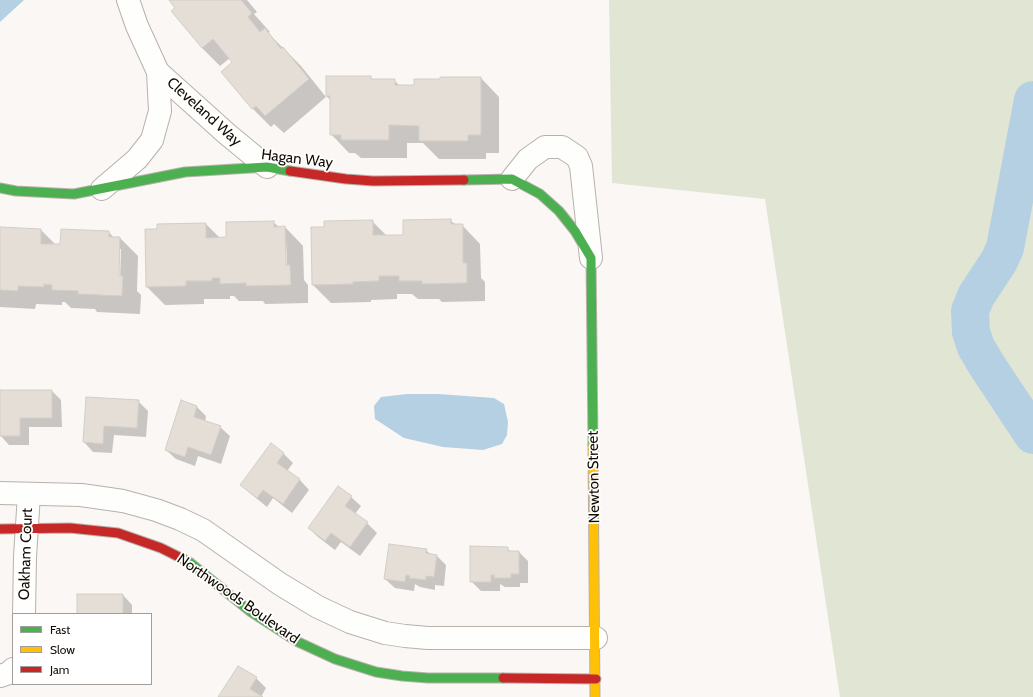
<!DOCTYPE html>
<style>
body{margin:0}
#map{position:relative;width:1033px;height:697px;overflow:hidden;background:#faf7f4;font-family:Cabin,sans-serif}
canvas{display:block}
.legend{position:absolute;left:12px;top:613px;width:140px;height:72px;box-sizing:border-box;background:#fff;border:1px solid #a19d9a;margin:0;padding:5px 7px;list-style:none;font-size:12px;color:#140b03}
.legend li{display:flex;align-items:center;gap:8px;height:20px}
.legend b{width:20px;border:1px solid #a19d9a}
</style>
<div id="map">
<canvas width="1033" height="697"></canvas>
<ul class="legend">
<li><b style="height:5px;background:#4caf50"></b>Fast</li>
<li><b style="height:5px;background:#ffc107"></b>Slow</li>
<li><b style="height:5px;background:#c62828"></b>Jam</li>
</ul>
</div>
<script>
const context = document.querySelector('canvas').getContext('2d');
context.lineJoin = 'round';
function paint(path, color) {
  context.fillStyle = color;
  context.fill(path, 'evenodd');
}
function poly(rows) {
  const path = new Path2D();
  for (const r of rows) {
    path.moveTo(r[0], r[1]);
    for (let i = 2; i < r.length; i += 2) path.lineTo(r[i], r[i + 1]);
  }
  return path;
}
function strokePath(path, color, width, dash) {
  context.strokeStyle = color;
  context.lineWidth = width;
  context.lineCap = dash ? 'butt' : 'round';
  context.setLineDash(dash || []);
  context.stroke(path);
}
function label(font, color, halo, rows, align = 'center') {
  context.font = font + ' Cabin,sans-serif';
  context.lineWidth = 3.5;
  context.setLineDash([]);
  context.textBaseline = 'middle';
  context.strokeStyle = halo;
  context.fillStyle = color;
  for (const [text, x, y, turn = 0] of rows) {
    context.save();
    context.translate(x, y);
    context.rotate((+turn || 0) * Math.PI / 180);
    context.textAlign = isNaN(turn) ? turn : align;
    if (halo) context.strokeText(text, 0, 0);
    context.fillText(text, 0, 0);
    context.restore();
  }
}
paint(poly([
 [609,0,1033,0,1033,697,840,697,765,199,612,183]
]), '#e0e5d4');
paint(poly([
 [0,0,24,0,0,22],
 [407,394,438,394,494,398,504,404,508,422,507,435,502,444,483,450,443,447,404,438,375,419,374,406,381,397]
]), '#b5d0e2');
paint(poly([
 [170,0,247,0,257,12,254,14,270,32,268,33,301,66,326,97,284,133,274,124,271,127,253,109,222,72,234,62,230,58,220,66,202,48],
 [327,77,370,77,373,80,394,80,400,86,415,86,481,78,499,97,499,153,486,153,486,159,439,159,423,143,407,143,407,158,361,158,355,153,349,153,331,134,331,100,327,97],
 [450,220,456,225,462,225,480,244,481,278,485,282,485,301,442,302,439,299,418,299,412,294,397,294,397,299,371,300,371,302,331,303,313,285,325,228,372,221,387,236,404,236],
 [273,222,279,227,285,227,303,246,304,280,308,285,308,303,265,304,263,301,239,301,234,296,230,296,230,299,204,299,204,304,165,305,147,287,206,224,220,238,227,238],
 [284,239,286,239,287,270,285,270],
 [0,228,41,230,56,245,109,232,114,238,120,238,138,256,137,291,141,295,140,314,97,312,95,309,71,308,65,302,62,302,62,305,36,304,35,309,0,307],
 [119,249,121,249,120,281,118,281],
 [0,391,52,391,61,400,62,427,29,427,29,445,9,445,0,435],
 [86,398,138,401,148,411,146,437,114,435,112,453,93,452,84,442],
 [182,402,197,407,206,416,205,422,220,427,230,436,221,464,198,456,195,466,176,459,166,450],
 [271,444,284,454,293,463,287,471,300,480,309,490,292,513,273,498,267,507,251,494,241,485],
 [351,497,361,506,355,514,367,523,377,533,360,556,341,542,335,550,318,537,309,528],
 [507,548,511,552,519,552,528,561,528,583,520,583,520,587,505,587,500,584,500,591,481,591,471,581],
 [426,550,431,555,437,556,446,565,444,586,435,585,435,590,420,587,415,584,414,591,395,588,385,579],
 [123,595,132,605,132,614,78,614],
 [256,678,266,688,261,697,219,697]
]), '#0003');
strokePath(poly([
 [1033,100,1005,248,999,261,976,296,970,311,971,332,976,347,986,364,1033,435]
]), '#b5d0e2', 38);
const building = poly([
 [169,0,241,0,252,13,248,17,260,32,265,28,281,49,283,47,309,79,265,116,256,106,252,109,221,72,232,62,213,39,202,48,171,11,175,8,169,0],
 [326,76,371,76,371,79,395,79,395,85,414,85,414,79,440,79,440,77,481,77,481,135,468,135,468,141,419,141,419,126,389,125,389,140,341,140,341,135,330,135,330,96,326,96,326,76],
 [451,219,451,224,463,224,463,263,467,263,467,283,422,284,422,281,399,281,399,276,379,276,379,281,353,282,353,284,312,285,311,227,324,227,324,221,373,220,373,235,403,235,403,220,451,219],
 [274,221,274,227,285,226,286,265,290,265,291,285,246,286,246,283,220,284,220,278,212,278,212,281,186,281,186,286,146,287,145,229,157,229,157,224,206,223,206,238,226,237,226,222,274,221],
 [0,227,41,229,41,244,60,244,61,229,109,231,109,237,120,237,119,276,123,276,122,296,78,294,78,291,52,290,52,285,44,284,44,287,18,286,18,291,0,290,0,227],
 [0,390,52,390,52,418,20,418,20,436,0,436,0,390],
 [86,397,139,400,137,428,104,426,103,444,83,442,86,397],
 [181,400,197,406,194,417,221,426,211,455,188,447,185,457,165,450,181,400],
 [271,443,284,453,277,463,300,479,283,504,263,490,257,498,240,485,271,443],
 [338,486,352,496,345,506,368,522,350,547,331,533,325,541,308,528,338,486],
 [389,544,427,549,426,553,437,555,434,577,426,576,426,580,409,578,410,576,406,575,405,582,384,579,389,544],
 [470,546,508,547,508,551,519,551,519,574,511,574,511,578,494,578,494,575,491,575,491,582,470,582,470,546],
 [77,594,123,594,123,614,77,614,77,594],
 [238,666,257,677,250,689,263,697,218,697,238,666]
]);
paint(building, '#e4ded6');
strokePath(building, '#d3cdc6', 1);
const street = poly([
 [158,72,227,134,267,167],
 [512,179,528,159,545,147,562,147,577,157,581,166,591,258],
 [102,189,137,159,152,140,160,111,158,72,137,26,128,0],
 [0,493,81,495,123,501,156,510,180,519,203,530,280,584,318,607,350,622,385,633,405,636,428,638,596,638],
 [24,614,25,557,29,494],
 [0,676,9,673,13,669]
]);
const fast = poly([
 [464,180,512,179,540,194,559,211,575,231,591,258,593,445],
 [0,188,16,191,74,194,185,172,267,167,290,171],
 [181,558,188,561,251,612,296,641,335,659,376,672,402,676,428,678,503,678]
]);
const slow = poly([
 [593,445,595,697]
]);
const jam = poly([
 [290,171,346,179,373,181,464,180],
 [0,529,70,528,118,533,161,548,181,558],
 [503,678,596,679]
]);
strokePath(street, '#b7b1ab', 24);
strokePath(fast, '#b7b1ab', 11);
strokePath(slow, '#b7b1ab', 11);
strokePath(jam, '#b7b1ab', 11);
strokePath(street, '#fefefd', 22);
strokePath(fast, '#4caf50', 9);
strokePath(slow, '#ffc107', 9);
strokePath(jam, '#c62828', 9);
label('15px', '#140b03', '#fff', [
 ["Cleveland Way",204,112,42],
 ["Hagan Way",297,159,7],
 ["Newton Street",594,477,-91],
 ["Oakham Court",26,554,-88],
 ["Northwoods Boulevard",238,599,35]
]);
</script>
